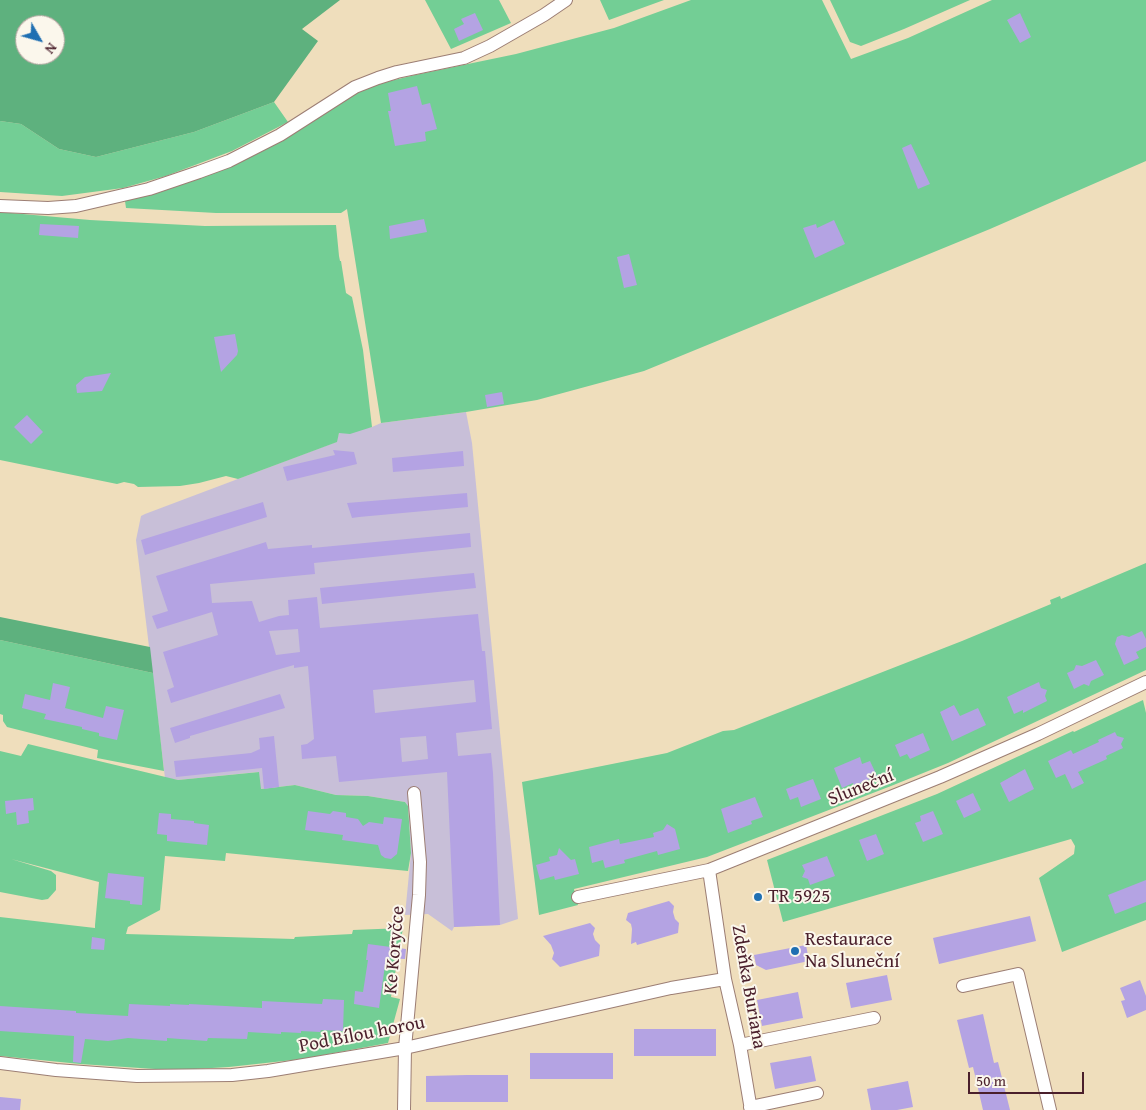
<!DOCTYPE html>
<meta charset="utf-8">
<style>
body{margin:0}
#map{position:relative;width:1146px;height:1110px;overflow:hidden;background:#efdebc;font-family:"Gentium Book Plus",serif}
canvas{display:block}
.north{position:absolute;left:15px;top:15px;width:50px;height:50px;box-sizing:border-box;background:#fbf7ec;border:1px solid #b4a19f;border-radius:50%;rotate:128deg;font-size:14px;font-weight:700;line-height:20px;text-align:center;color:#4a1f2b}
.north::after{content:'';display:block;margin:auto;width:18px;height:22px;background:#1f6fb2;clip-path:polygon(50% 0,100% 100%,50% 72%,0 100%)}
.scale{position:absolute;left:968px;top:1072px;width:116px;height:22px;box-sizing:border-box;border:2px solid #4a1f2b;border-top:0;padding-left:6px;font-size:15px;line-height:18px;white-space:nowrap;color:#4a1f2b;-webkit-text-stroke:4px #fbf7ec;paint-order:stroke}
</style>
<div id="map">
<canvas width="1146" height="1110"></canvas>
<div class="north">N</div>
<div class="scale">50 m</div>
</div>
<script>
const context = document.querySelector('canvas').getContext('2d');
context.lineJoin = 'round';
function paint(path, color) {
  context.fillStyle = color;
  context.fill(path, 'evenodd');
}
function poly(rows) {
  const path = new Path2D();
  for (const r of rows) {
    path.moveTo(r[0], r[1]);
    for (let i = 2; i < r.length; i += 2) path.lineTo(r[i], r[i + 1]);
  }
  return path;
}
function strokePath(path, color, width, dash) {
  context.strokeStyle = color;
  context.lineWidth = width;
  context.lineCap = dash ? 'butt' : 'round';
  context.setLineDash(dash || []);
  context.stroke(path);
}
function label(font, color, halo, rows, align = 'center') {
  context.font = font + ' "Gentium Book Plus",serif';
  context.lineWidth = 4;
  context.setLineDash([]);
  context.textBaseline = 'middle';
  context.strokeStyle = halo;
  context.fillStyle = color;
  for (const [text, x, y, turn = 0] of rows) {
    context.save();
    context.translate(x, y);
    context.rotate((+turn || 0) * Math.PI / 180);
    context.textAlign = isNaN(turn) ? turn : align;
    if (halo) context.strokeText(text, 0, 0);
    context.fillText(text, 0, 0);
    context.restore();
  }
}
paint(poly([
 [466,412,472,443,518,919,500,925,454,927,452,931,428,914,405,915,411,853,408,806,405,802,368,796,336,795,295,785,260,789,258,772,178,780,165,778,136,540,141,516,145,514,336,442,339,433,372,427,381,423]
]), '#c8bfd8');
paint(poly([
 [425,0,499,0,511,23,451,49],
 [600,0,664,0,609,20],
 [691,0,822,0,851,59,908,38,992,0,1146,0,1146,161,990,229,644,371,537,400,466,412,381,423,347,209,341,213,216,213,126,208,125,201,176,186,365,87,415,75,516,54,614,28],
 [830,0,970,0,904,29,861,46,850,42],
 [274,102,288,122,232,151,166,176,123,188,62,196,0,192,0,121,21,124,59,149,96,157,194,132],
 [0,212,90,220,205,226,336,225,339,256,340,261,341,261,346,293,352,297,363,350,372,427,350,434,339,433,337,442,238,479,226,476,199,483,180,486,138,487,134,484,124,482,117,484,0,460],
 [1146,563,1146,670,948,763,891,786,707,857,574,889,578,905,539,915,522,782,667,753,723,731,734,730,962,641,1051,604,1050,600,1060,596,1061,599],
 [0,640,153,673,164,771,97,758,98,750,7,727,3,721,3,715,0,714],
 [1143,700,1146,713,1146,920,1062,952,1039,878,1074,854,1075,846,1071,839,783,922,767,860,937,794,1073,731,1074,732],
 [28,744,178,780,259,772,261,789,295,785,336,795,368,796,405,802,408,806,411,853,408,871,226,853,225,861,165,856,160,910,128,927,126,934,294,939,295,937,352,934,353,930,403,928,391,997,400,999,388,1043,302,1059,229,1067,195,1069,155,1069,80,1064,0,1056,0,917,95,928,95,925,99,882,11,859,51,871,56,875,56,890,48,899,42,900,0,892,0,751,21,756]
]), '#73ce95');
paint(poly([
 [0,0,340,0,302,29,318,41,274,102,194,132,96,157,59,149,21,124,0,121],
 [25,25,55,25,55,55,25,55],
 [0,617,150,647,153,673,0,640]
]), '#5eb17e');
paint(poly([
 [475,13,483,30,459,41,454,29,464,24,461,19],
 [1020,13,1031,37,1020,43,1007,20],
 [417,86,422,105,430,103,437,129,425,132,426,141,395,146,388,111,391,111,388,93],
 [911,144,930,184,918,189,902,148],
 [424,219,427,232,390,239,389,226],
 [834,220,845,244,815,258,803,228,816,224,817,228],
 [40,224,79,226,78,238,39,235],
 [629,254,637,285,624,288,617,257],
 [235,334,238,351,237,355,221,372,214,337],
 [111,373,102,391,77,393,76,385,85,377],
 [502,392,504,404,487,407,485,395],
 [27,415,43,432,31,444,14,427],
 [333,450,354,452,357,464,287,481,283,467,335,455],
 [463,451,464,466,393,472,392,458],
 [467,493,468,507,359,517,352,518,347,503],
 [263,502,267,517,145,555,141,540],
 [470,533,471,547,314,563,315,574,210,584,212,603,252,601,259,622,279,616,289,615,288,600,317,597,320,628,478,614,482,651,485,651,492,729,456,733,458,756,491,753,493,773,500,925,454,927,447,772,339,782,336,756,302,759,301,745,307,744,314,739,308,666,294,668,294,665,273,671,171,703,167,690,174,687,163,652,218,635,212,612,157,629,152,616,168,611,156,576,266,542,268,549,312,545,312,548],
 [298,629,300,652,276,655,269,631],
 [474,680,476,702,375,713,373,690],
 [426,736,428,759,402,762,400,738],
 [474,573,476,588,322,604,320,588],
 [1142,631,1146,639,1146,647,1136,652,1139,658,1124,665,1115,644,1117,637,1122,635,1129,637],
 [1096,660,1104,675,1091,681,1089,686,1084,684,1074,689,1067,673,1074,670,1076,665,1082,666],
 [1039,682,1041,688,1047,690,1045,696,1047,701,1023,713,1023,710,1014,714,1007,697],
 [53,683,70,687,65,708,103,718,106,706,124,710,117,740,99,736,99,733,82,729,82,727,44,719,46,714,22,708,25,694,50,700],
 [280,694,285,708,190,736,190,738,175,743,170,728],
 [954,705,960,716,978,708,986,725,952,741,940,712],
 [1115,732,1117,736,1124,738,1121,744,1123,748,1106,756,1107,759,1078,772,1084,783,1072,789,1065,774,1056,778,1048,761,1071,750,1073,754,1099,742,1098,740],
 [923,733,930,750,910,759,907,754,900,757,895,745],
 [274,736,279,787,264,789,262,768,176,777,174,761,251,753,260,749,259,738],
 [860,757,862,764,870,761,877,776,854,786,853,783,842,788,834,768],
 [1025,769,1034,789,1009,802,1000,783],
 [813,779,821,799,801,807,798,797,790,800,786,789],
 [973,793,981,810,964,818,956,801],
 [755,797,763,817,751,821,752,824,728,833,721,809],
 [33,798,34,810,28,811,29,823,17,825,16,812,6,814,5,801],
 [308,811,330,814,333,811,346,813,346,817,358,819,363,826,369,822,383,824,384,817,402,819,397,854,391,859,385,858,381,855,378,845,342,840,343,835,305,830],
 [933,811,943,834,923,842,915,823,921,821,920,816],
 [159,813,171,814,171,819,194,821,194,823,209,825,207,845,167,841,167,835,157,834],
 [667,824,675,829,680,849,658,855,657,851,624,860,625,863,605,868,603,860,592,863,589,847,619,839,620,844,654,837,653,833,663,830],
 [876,834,884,854,867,861,859,840],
 [559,848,571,860,575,859,579,874,555,880,554,876,540,880,536,865,550,861,549,857,557,855],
 [827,856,835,876,810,885,808,879,802,877,805,871,802,865],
 [108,873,144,877,142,905,130,904,130,901,105,898],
 [1146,880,1146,902,1115,914,1108,895],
 [669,901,674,906,673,912,675,919,679,923,678,933,637,945,636,942,631,944,632,929,631,924,626,920,628,913],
 [1030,916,1036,941,939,964,933,938],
 [590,923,595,928,593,934,595,940,600,945,599,956,560,967,552,959,554,953,551,945,543,936],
 [92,937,105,939,104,950,91,949],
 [368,944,406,949,405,959,386,958,379,1008,354,1004,355,991,363,992,368,960,366,960],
 [806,945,809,961,766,970,756,965,754,955],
 [887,975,892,1000,851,1008,846,983],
 [1140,980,1146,996,1146,1010,1127,1018,1121,1001,1125,1000,1120,988],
 [798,992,803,1018,762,1026,757,1000],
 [323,999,344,1000,343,1031,321,1030,320,1032,301,1031,301,1033,281,1032,281,1034,248,1032,247,1039,208,1038,207,1041,167,1038,167,1041,128,1038,108,1041,85,1039,81,1063,73,1062,74,1036,0,1031,0,1006,76,1011,76,1013,128,1016,129,1004,170,1006,170,1004,189,1005,189,1004,262,1008,262,1001,322,1004],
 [983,1014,994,1063,998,1062,1010,1110,983,1110,973,1067,969,1068,957,1020],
 [634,1029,716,1029,716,1056,634,1056],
 [530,1053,613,1053,613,1079,530,1079],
 [811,1056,816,1081,775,1089,770,1063],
 [467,1075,508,1075,508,1102,426,1102,426,1076],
 [908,1081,913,1107,897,1110,871,1110,867,1089],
 [0,1097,21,1099,20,1110,0,1110]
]), '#b4a3e3');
const street = poly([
 [0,206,48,208,76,206,149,189,199,172,229,161,280,135,355,87,378,78,397,72,464,58,490,46,544,15,566,0],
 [709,870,725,979,740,1045,751,1110],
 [578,897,709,870,940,777,1038,734,1146,682],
 [963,986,1018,974,1050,1110],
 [740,1045,874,1018],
 [0,1063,56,1070,137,1076,232,1075,268,1071,405,1048,671,988,725,979],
 [750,1107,817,1093],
 [404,1110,405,1048,419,895,420,862,414,793]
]);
strokePath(street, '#9c7e74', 14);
strokePath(street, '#fff', 12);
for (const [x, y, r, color] of [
 [758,897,5,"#1f6fb2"],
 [795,951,5,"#1f6fb2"]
]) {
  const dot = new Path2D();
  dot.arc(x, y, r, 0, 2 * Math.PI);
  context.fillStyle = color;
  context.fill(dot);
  strokePath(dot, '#fbf7ec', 2);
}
label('19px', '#4a1f2b', '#fbf7ec', [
 ["Sluneční",861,788,-22],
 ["Ke Koryčce",395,950,-85],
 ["Zdeňka Buriana",748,987,80],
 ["Pod Bílou horou",362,1035,-11]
]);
label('19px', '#4a1f2b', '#fbf7ec', [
 ["TR 5925",768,897],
 ["Restaurace",805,940],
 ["Na Sluneční",805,962]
], 'left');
</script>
